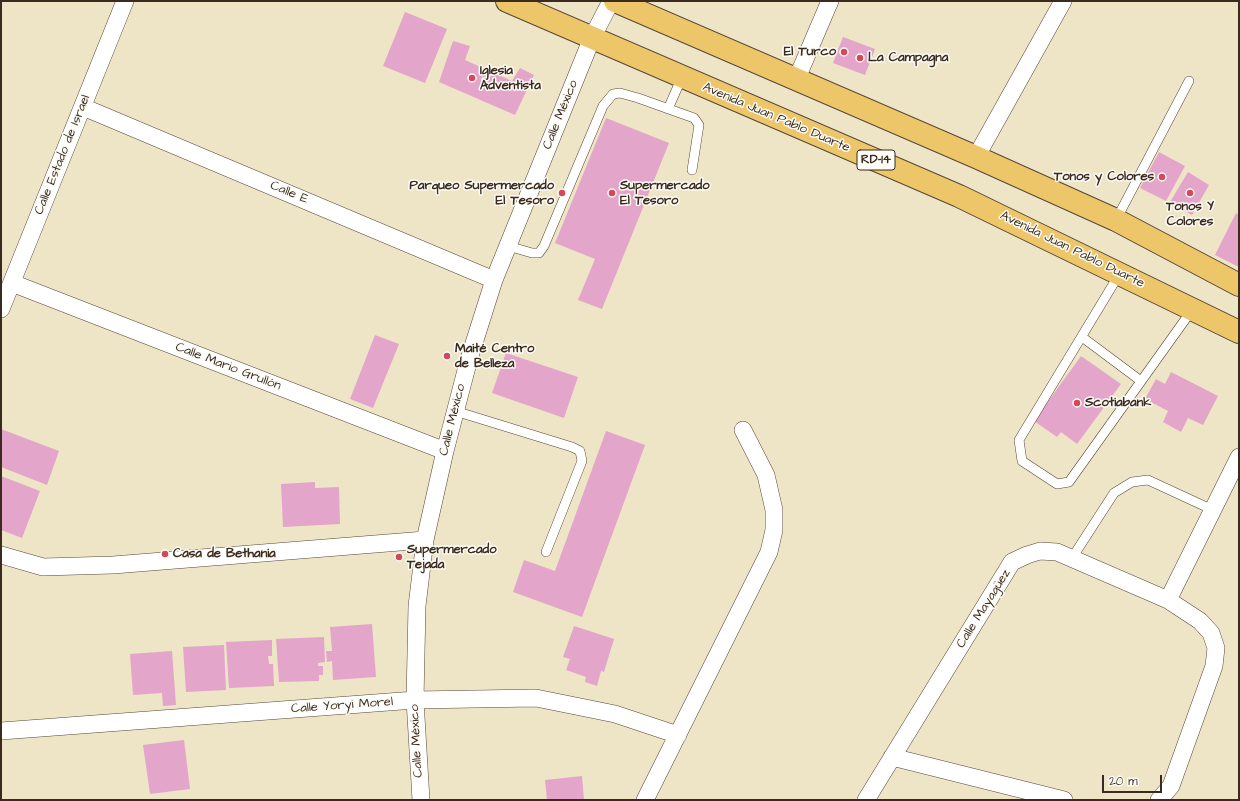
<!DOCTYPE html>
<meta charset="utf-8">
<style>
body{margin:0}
#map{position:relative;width:1240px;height:801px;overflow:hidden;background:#eee4c6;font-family:"Architects Daughter",sans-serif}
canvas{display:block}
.frame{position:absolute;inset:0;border:2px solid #3b2a1e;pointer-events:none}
.scale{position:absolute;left:1102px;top:775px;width:60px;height:18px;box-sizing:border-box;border:2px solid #3b2a1e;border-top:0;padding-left:5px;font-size:12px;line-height:14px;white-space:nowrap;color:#3b2a1e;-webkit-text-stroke:3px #fdfcf7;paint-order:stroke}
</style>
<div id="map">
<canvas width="1240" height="801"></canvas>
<div class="frame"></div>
<div class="scale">20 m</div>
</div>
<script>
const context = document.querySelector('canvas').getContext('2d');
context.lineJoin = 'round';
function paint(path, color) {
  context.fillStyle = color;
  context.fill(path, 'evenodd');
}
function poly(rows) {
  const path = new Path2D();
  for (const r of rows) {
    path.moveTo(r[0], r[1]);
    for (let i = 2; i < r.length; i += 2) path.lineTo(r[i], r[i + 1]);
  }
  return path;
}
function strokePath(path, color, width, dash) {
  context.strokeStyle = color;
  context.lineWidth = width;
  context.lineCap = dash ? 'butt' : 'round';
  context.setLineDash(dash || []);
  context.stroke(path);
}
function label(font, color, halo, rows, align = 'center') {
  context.font = font + ' "Architects Daughter",sans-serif';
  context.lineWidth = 3;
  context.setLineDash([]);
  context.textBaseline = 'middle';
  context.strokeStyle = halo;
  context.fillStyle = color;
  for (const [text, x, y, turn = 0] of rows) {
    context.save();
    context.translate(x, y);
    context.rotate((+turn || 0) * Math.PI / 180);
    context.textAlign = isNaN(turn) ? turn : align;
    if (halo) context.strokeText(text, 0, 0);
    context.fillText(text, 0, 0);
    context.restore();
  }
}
paint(poly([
 [405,12,447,29,425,83,383,66],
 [843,37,875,49,865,75,833,63],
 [453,41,470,46,465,60,512,81,520,68,534,75,515,115,439,82],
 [606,118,669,143,602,309,578,300,595,259,555,243],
 [1159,152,1185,166,1166,201,1140,188],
 [1188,172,1209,185,1192,215,1170,202],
 [1236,213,1239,215,1239,267,1215,255],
 [375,335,399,344,373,408,350,399],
 [506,353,578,377,564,418,492,393],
 [1081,356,1121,384,1077,444,1061,432,1057,437,1034,421],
 [1171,372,1218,396,1203,425,1188,418,1181,432,1163,422,1168,411,1145,399,1156,379,1165,384],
 [1,429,59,451,47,485,1,467],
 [606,431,645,445,582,617,513,592,524,560,555,571],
 [1,476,40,491,22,538,1,530],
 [315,482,315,488,339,487,340,524,283,527,281,484],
 [372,624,376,677,333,680,332,661,327,662,326,651,332,651,330,627],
 [574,626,614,639,604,672,601,671,597,686,585,682,586,677,566,670,570,659,563,657],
 [324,637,325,662,318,663,318,666,323,666,323,675,319,675,319,681,279,682,276,639],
 [272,640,272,656,268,656,269,664,273,664,274,686,229,688,226,642],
 [224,645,226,690,186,692,183,647],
 [172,651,176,705,163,706,162,693,133,695,130,654],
 [184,740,190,789,150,794,143,745],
 [582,776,584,800,547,800,545,780]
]), '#e4a5ca');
const lane = poly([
 [668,109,682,77],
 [1116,220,1189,81],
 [508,246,532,253,539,253,544,246,603,106,613,94,620,93,638,98,694,118,699,125,692,170],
 [1120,273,1019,440,1022,461,1057,484,1069,482,1192,310],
 [1082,337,1141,381],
 [455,411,572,447,580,451,582,461,546,552],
 [1072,558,1114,493,1132,482,1148,480,1213,510]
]);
const street = poly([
 [797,78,830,1],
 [83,107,494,280],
 [976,157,1063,1],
 [12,283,445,451],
 [1,309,125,1],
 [1,555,43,567,113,565,425,540],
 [1168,600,1239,457],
 [1,731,415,700,536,698,615,714,678,735],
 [892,757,1064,800],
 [421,800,415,700,417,606,425,540,445,451,469,359,494,280,592,38,611,1],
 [645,800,769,552,774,530,774,510,766,475,743,430],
 [866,800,1012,562,1027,555,1040,551,1057,552,1168,600,1200,621,1211,633,1216,648,1214,666,1171,786,1159,800]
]);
const primary = poly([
 [507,1,959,196,1239,332],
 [615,1,976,157,1116,220,1239,285]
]);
strokePath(lane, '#564637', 10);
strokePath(street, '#564637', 18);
strokePath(primary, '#564637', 24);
strokePath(lane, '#fff', 9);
strokePath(street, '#fff', 17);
strokePath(primary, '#ecc669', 22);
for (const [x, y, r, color] of [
 [844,52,4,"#d1495b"],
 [860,58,4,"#d1495b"],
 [472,78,4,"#d1495b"],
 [1162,177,4,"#d1495b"],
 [562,193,4,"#d1495b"],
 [612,193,4,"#d1495b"],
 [1190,193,4,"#d1495b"],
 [447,356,4,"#d1495b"],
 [1077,403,4,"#d1495b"],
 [165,554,4,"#d1495b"],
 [399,557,4,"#d1495b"]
]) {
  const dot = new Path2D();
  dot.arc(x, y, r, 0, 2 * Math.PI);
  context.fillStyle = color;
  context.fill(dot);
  strokePath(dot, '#fdfcf7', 1.5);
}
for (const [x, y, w] of [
 [876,160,38]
]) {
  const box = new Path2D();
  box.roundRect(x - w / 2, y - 10, w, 20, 3);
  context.fillStyle = '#fdfcf7';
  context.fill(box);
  strokePath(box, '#3b2a1e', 1);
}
label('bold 12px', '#3b2a1e', null, [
 ["RD-14",876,160]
]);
label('bold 13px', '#3b2a1e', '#fdfcf7', [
 ["El Turco",836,52,"right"],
 ["La Campagna",868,58],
 ["Iglesia",480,71],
 ["Adventista",480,86],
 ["Tonos y Colores",1154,177,"right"],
 ["Parqueo Supermercado",554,186,"right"],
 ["El Tesoro",554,201,"right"],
 ["Supermercado",620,186],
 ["El Tesoro",620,201],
 ["Tonos Y",1190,207,"center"],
 ["Colores",1190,222,"center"],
 ["Maité Centro",455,349],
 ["de Belleza",455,364],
 ["Scotiabank",1085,403],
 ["Supermercado",407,550],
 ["Tejada",407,565],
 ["Casa de Bethania",173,554]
], 'left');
label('13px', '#3b2a1e', '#fdfcf7', [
 ["Calle México",561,115,-68],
 ["Avenida Juan Pablo Duarte",776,118,23],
 ["Calle Estado de Israel",63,155,-68],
 ["Calle E",289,193,23],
 ["Avenida Juan Pablo Duarte",1072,250,26],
 ["Calle Mario Grullón",228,367,21],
 ["Calle México",453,420,-76],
 ["Calle Mayagüez",984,609,-58],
 ["Calle Yoryi Morel",342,706,-4],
 ["Calle México",417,741,-93]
]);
</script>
